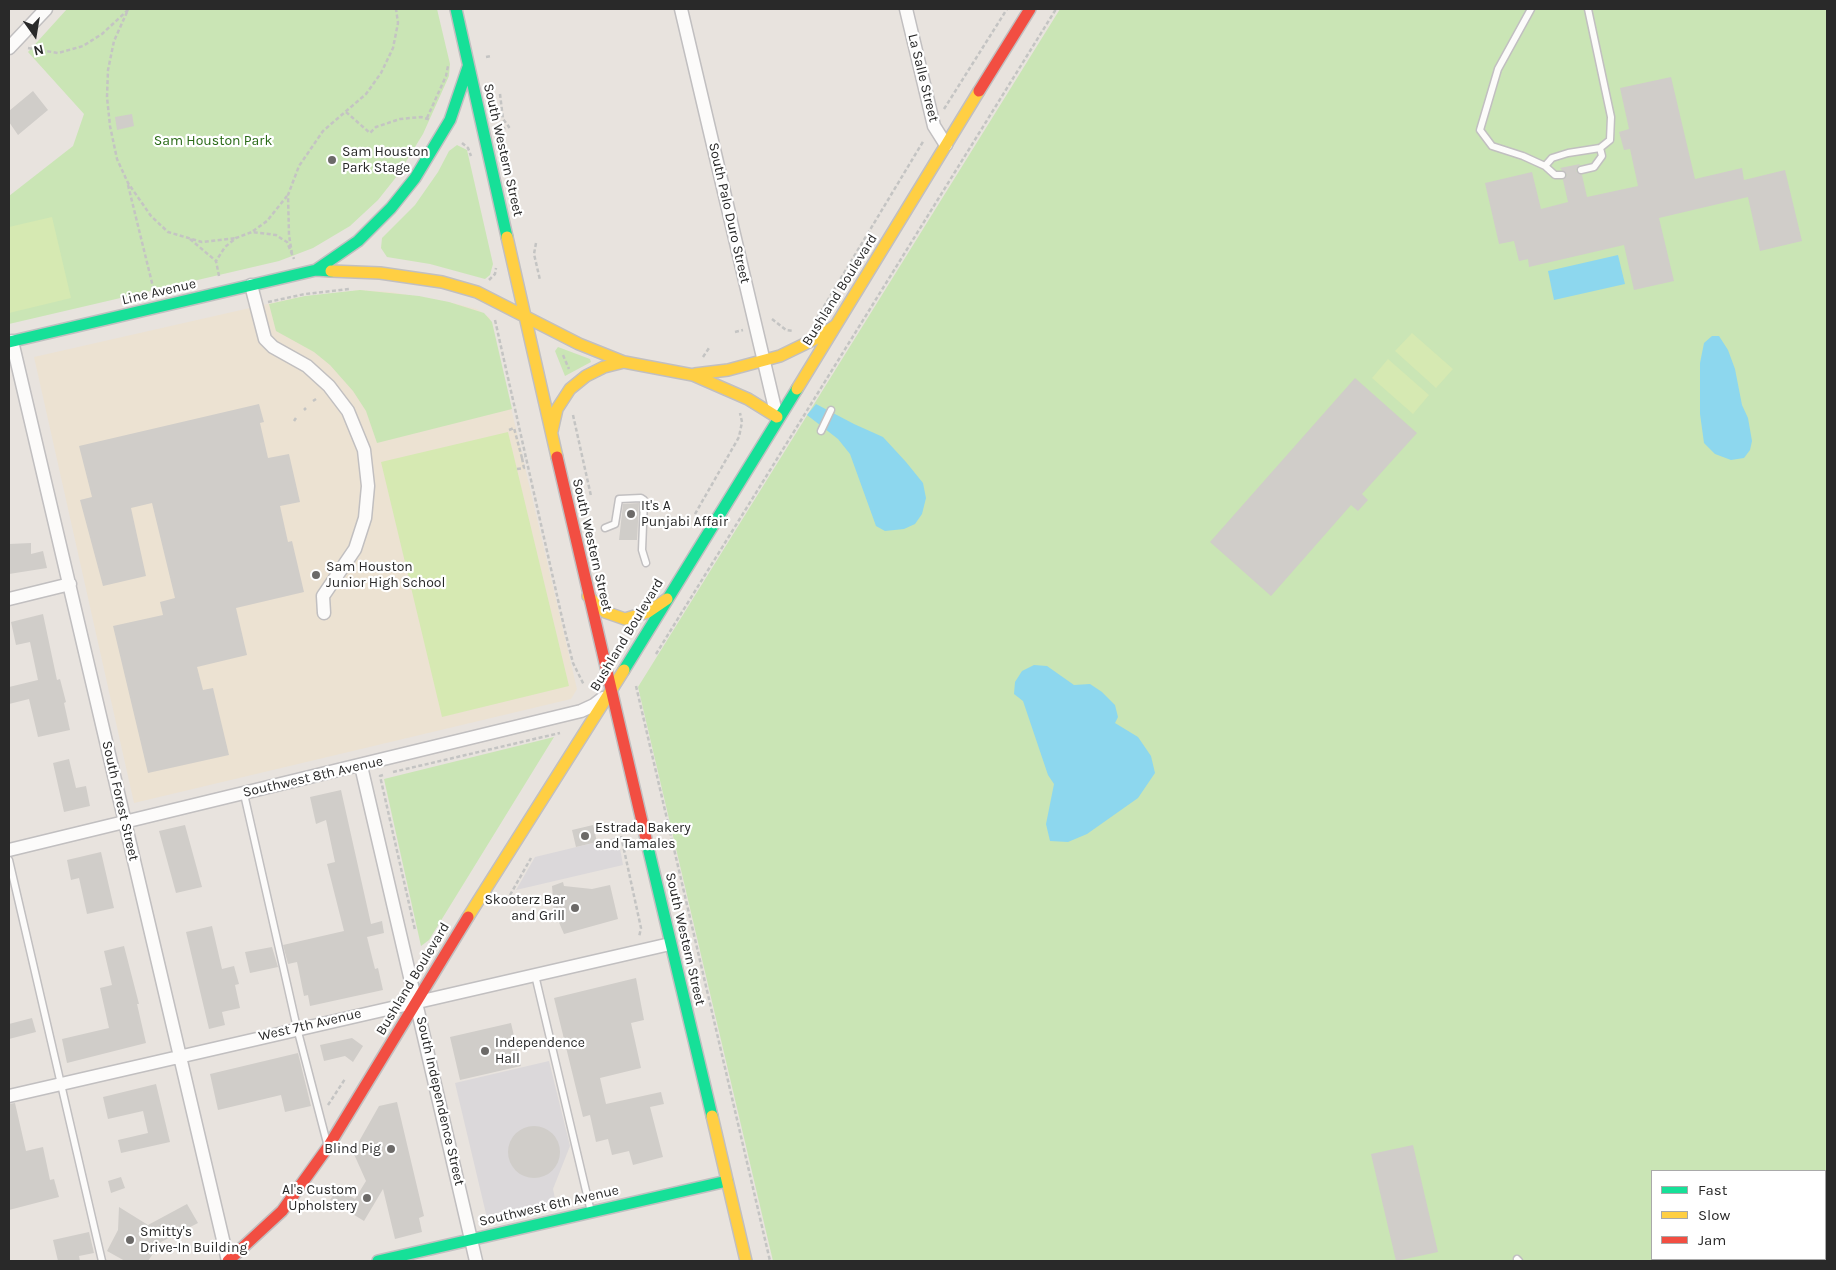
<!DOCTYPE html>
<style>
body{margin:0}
#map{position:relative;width:1836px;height:1270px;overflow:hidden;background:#e8e3de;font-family:Karla,sans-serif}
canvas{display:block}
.frame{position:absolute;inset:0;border:10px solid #292929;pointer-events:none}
.legend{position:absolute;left:1651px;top:1170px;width:175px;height:90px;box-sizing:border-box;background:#fff;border:1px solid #a9a9a9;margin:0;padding:6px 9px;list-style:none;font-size:15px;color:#292929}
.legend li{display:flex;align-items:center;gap:10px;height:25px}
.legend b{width:25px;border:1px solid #a9a9a9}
.north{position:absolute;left:10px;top:10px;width:50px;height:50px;-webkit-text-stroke:4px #fff;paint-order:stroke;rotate:167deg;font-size:14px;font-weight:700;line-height:20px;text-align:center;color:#292929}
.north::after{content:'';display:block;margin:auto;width:18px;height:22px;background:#292929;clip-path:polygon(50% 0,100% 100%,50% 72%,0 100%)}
</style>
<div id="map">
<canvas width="1836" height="1270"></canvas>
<div class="frame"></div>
<ul class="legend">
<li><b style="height:6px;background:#16e098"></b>Fast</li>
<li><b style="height:6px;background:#ffcf43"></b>Slow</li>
<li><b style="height:6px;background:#f24e42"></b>Jam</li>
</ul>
<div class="north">N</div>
</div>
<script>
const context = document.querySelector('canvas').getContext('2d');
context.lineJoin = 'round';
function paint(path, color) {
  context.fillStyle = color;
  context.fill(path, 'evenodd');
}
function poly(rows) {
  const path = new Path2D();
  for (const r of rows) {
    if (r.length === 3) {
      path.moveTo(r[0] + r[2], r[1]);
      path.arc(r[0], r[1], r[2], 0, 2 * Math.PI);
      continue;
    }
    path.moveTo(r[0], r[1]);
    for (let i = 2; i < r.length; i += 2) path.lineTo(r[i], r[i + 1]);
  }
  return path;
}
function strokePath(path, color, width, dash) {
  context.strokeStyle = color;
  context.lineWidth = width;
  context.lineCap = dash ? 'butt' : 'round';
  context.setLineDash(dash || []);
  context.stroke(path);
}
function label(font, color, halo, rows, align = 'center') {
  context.font = font + ' Karla,sans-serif';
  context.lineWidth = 4.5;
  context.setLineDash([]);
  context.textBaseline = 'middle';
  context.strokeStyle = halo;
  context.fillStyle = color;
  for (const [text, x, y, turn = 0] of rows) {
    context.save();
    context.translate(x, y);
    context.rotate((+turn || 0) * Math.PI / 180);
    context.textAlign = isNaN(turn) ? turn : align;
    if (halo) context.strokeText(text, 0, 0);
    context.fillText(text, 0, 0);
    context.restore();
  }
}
paint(poly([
 [618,837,623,865,516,890,535,857],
 [549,1061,570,1146,553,1189,556,1203,487,1218,455,1083]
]), '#dbd8da');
paint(poly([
 [360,290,391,292,449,302,477,309,490,318,577,689,571,699,134,803,34,357,294,298]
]), '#ece2d2');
paint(poly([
 [67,9,437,9,450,64,449,76,423,134,397,176,378,200,350,226,313,248,279,261,9,324,9,196,73,146,84,114,28,52],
 [1060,9,1827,9,1827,1261,773,1261,638,687],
 [1652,1171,1825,1171,1825,1259,1652,1259],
 [457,145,467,150,493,264,490,275,485,279,430,264,387,257,381,248,382,238,415,205,438,172,449,151],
 [360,290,419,296,449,302,484,313,492,322,512,409,377,443,366,411,353,391,330,365,314,352,276,331,269,304,305,296],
 [558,347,590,359,591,362,565,376,555,351],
 [554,737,429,940,421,946,384,779]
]), '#cae5b5');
paint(poly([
 [52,217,71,298,9,313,9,227],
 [1412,333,1453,369,1436,388,1395,351],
 [1388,359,1429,395,1413,414,1372,378],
 [508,432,569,686,442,717,381,462]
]), '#d6e9b2');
paint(poly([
 [1618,255,1625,284,1554,300,1548,271],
 [1712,336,1719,336,1728,350,1735,369,1742,405,1748,418,1752,441,1750,450,1744,458,1731,460,1715,454,1704,443,1700,414,1700,363,1704,343],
 [816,404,854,424,883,437,906,462,923,483,926,498,922,514,915,524,904,529,885,531,876,526,850,454,838,439,807,415],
 [1034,665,1047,666,1074,685,1090,684,1102,692,1115,705,1118,717,1115,723,1138,737,1151,756,1155,773,1138,798,1087,834,1068,842,1050,841,1046,824,1054,784,1048,775,1023,701,1014,694,1015,682,1022,671]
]), '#8dd7ee');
paint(poly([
 [1671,77,1695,179,1742,168,1744,180,1785,170,1802,241,1760,251,1748,197,1659,218,1674,281,1634,290,1624,245,1529,267,1528,259,1519,261,1514,241,1499,244,1485,183,1532,172,1541,209,1568,202,1563,180,1567,175,1560,168,1580,164,1576,171,1582,175,1587,197,1638,186,1630,149,1624,150,1619,132,1629,129,1620,88],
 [33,91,48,110,18,135,9,122,9,111],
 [132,114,134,126,117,130,115,117],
 [1355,378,1417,433,1362,494,1368,500,1358,511,1351,505,1271,596,1210,542],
 [259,404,264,422,260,423,268,458,289,454,300,502,280,506,288,542,292,541,304,592,236,608,247,655,197,667,203,690,213,688,229,755,148,773,113,626,163,615,160,602,175,598,152,503,131,508,146,576,103,586,80,500,92,497,79,446],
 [639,503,637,540,619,540,623,504],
 [31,543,31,554,43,551,47,568,9,574,9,544],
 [43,614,57,680,60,679,66,702,64,703,70,730,38,737,29,699,9,704,9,687,38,680,30,642,16,645,11,622],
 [69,759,76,788,86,786,90,806,64,812,53,763],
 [341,790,371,924,382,921,384,933,367,937,375,969,378,968,383,990,310,1006,308,995,304,996,297,962,288,964,283,945,344,931,327,864,335,862,326,820,316,824,310,797],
 [185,825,202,887,176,893,159,831],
 [593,825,597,842,576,847,572,830],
 [101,852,114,908,87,914,79,878,71,880,67,860],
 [563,882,564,886,592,889,610,885,618,919,564,934,554,911,552,886],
 [212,926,222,969,234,966,239,984,235,985,240,1008,222,1012,225,1025,209,1029,186,932],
 [124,946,139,1004,137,1004,146,1043,67,1063,62,1039,109,1028,100,988,112,985,104,951],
 [272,947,278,967,250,973,245,952],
 [636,978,644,1020,631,1023,641,1068,600,1078,606,1104,661,1092,664,1104,650,1107,663,1157,633,1165,629,1151,612,1155,608,1139,596,1142,590,1115,583,1117,554,998],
 [32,1018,36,1032,9,1039,9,1024],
 [511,1023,521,1066,460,1080,450,1037],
 [352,1038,363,1046,353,1062,345,1056,324,1061,320,1045],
 [298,1053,311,1106,285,1112,281,1095,218,1110,210,1074],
 [156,1084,170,1142,121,1153,118,1140,148,1133,143,1111,108,1119,103,1097],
 [397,1102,424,1216,419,1218,422,1232,395,1239,383,1189,364,1221,330,1200,338,1188,355,1199,366,1181,353,1152,379,1106],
 [15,1103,26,1151,43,1147,50,1180,54,1179,59,1197,9,1210,9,1104],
 [534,1152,26],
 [1413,1145,1438,1252,1396,1261,1371,1154],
 [121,1177,125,1188,111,1193,108,1181],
 [187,1204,198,1223,161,1242,148,1261,125,1261,107,1251,118,1230,119,1207,148,1225],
 [89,1232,94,1253,79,1256,80,1261,58,1261,53,1240]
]), '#d0cdc9');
const lane = poly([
 [1531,9,1498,69,1480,130,1492,146,1523,156,1545,166],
 [1581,170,1594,167,1602,156,1600,148],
 [1562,175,1555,175,1545,166,1552,158,1568,153,1600,148,1610,140,1611,117,1588,9],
 [821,431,831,410],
 [605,528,615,524,619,499,641,498,644,500,642,550,646,563],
 [244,794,297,1028,327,1143],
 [9,860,102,1261],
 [535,975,591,1212],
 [1517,1259,1519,1261]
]);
const street = poly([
 [681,9,777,417],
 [906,9,934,126,946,145],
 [9,48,46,9],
 [251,285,265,339,273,347,307,366,329,386,348,411,364,450,368,486,365,518,355,549,323,596,324,613],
 [12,341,228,1261],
 [9,599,70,584],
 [361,766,476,1261],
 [9,850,581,711,594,705,603,698],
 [9,1096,670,944]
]);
const fast = poly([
 [456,9,507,237],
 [316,270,358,241,391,208,415,178,450,120,468,67],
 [9,342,316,270,331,271],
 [624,670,797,389],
 [647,843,712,1116],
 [378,1261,727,1181]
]);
const slow = poly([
 [507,237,557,457],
 [331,271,380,273,442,282,477,292,579,344,624,362,693,375,748,399,777,417],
 [695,374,728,370,780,356,817,338,836,325],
 [797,389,979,91],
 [552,431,557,409,570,389,586,376,604,367,624,362],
 [588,596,605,612,625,619,648,612,667,599],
 [468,917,624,670],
 [712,1116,746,1261]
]);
const jam = poly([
 [979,91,1030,9],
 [557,457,647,843],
 [228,1261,282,1211,328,1147,468,917]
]);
strokePath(lane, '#c1bfc0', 9);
strokePath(street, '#c1bfc0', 15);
strokePath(fast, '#c1bfc0', 14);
strokePath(slow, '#c1bfc0', 14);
strokePath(jam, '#c1bfc0', 14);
strokePath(poly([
 [127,12,114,41,108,70,107,97,110,126,117,159,128,183,151,216,168,232,202,242,236,238],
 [28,48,58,53,83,46,102,34,129,9],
 [486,57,491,56],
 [500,94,503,119,509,127,502,129],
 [944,109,1007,9],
 [346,112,370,133,376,127,400,119,421,117,431,120],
 [427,118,446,76,448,66],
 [462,143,468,148,471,156],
 [128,185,154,291],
 [253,231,267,221,287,196],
 [190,239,216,261],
 [536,243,534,254,540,280],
 [292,254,289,235,288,195,299,166,323,131,366,94,381,73,393,48,398,23,396,9],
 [219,276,216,261,225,247,236,238,252,232,276,235,282,239,287,242,294,259],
 [489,280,495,274,496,268],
 [268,302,305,294,349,289],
 [817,318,924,140],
 [772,319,786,330,794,331],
 [495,320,565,631,573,663,584,685],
 [735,332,743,330],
 [563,355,569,369],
 [703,357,709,348],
 [313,401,316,399],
 [304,410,306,408],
 [573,415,591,496],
 [294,421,296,418],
 [509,430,514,428,522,458,525,457],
 [517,469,524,468,522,458],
 [695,514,739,437,742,422,740,413],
 [656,654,1056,9],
 [636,686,770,1261],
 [393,772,560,733],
 [383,775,380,776,415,930],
 [621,836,641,928,639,937],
 [510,895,531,858],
 [328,1105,345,1079]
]), '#c4c4c3', 2.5, [4, 2.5]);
strokePath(lane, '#fcfbfa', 6);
strokePath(street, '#fcfbfa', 12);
strokePath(fast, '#16e098', 11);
strokePath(slow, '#ffcf43', 11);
strokePath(jam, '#f24e42', 11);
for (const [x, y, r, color] of [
 [332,160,5,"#6c6a68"],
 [631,514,5,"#6c6a68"],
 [316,575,5,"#6c6a68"],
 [585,836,5,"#6c6a68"],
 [575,908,5,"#6c6a68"],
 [485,1051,5,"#6c6a68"],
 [391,1149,5,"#6c6a68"],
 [367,1198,5,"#6c6a68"],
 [130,1240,5,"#6c6a68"]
]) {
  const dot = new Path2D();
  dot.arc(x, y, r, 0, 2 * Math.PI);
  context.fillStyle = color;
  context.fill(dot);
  strokePath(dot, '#fff', 2);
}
label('14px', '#292929', '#fff', [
 ["La Salle Street",923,78,76],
 ["South Western Street",503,150,77],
 ["South Palo Duro Street",729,213,77],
 ["Bushland Boulevard",840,290,-58],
 ["Line Avenue",159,292,-13],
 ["South Western Street",592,545,77],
 ["Bushland Boulevard",627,635,-59],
 ["Southwest 8th Avenue",313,777,-13],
 ["South Forest Street",120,801,77],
 ["South Western Street",685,939,77],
 ["Bushland Boulevard",413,979,-59],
 ["West 7th Avenue",310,1025,-13],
 ["South Independence Street",440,1101,77],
 ["Southwest 6th Avenue",549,1206,-13]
]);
label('14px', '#296a16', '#fff', [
 ["Sam Houston Park",213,141]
]);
label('14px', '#292929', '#fff', [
 ["Sam Houston",342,152],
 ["Park Stage",342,168],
 ["It's A",641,506],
 ["Punjabi Affair",641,522],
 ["Sam Houston",326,567],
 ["Junior High School",326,583],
 ["Estrada Bakery",595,828],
 ["and Tamales",595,844],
 ["Skooterz Bar",565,900,"right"],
 ["and Grill",565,916,"right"],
 ["Independence",495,1043],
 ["Hall",495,1059],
 ["Blind Pig",381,1149,"right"],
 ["Al's Custom",357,1190,"right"],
 ["Upholstery",357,1206,"right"],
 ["Smitty's",140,1232],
 ["Drive-In Building",140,1248]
], 'left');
</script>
